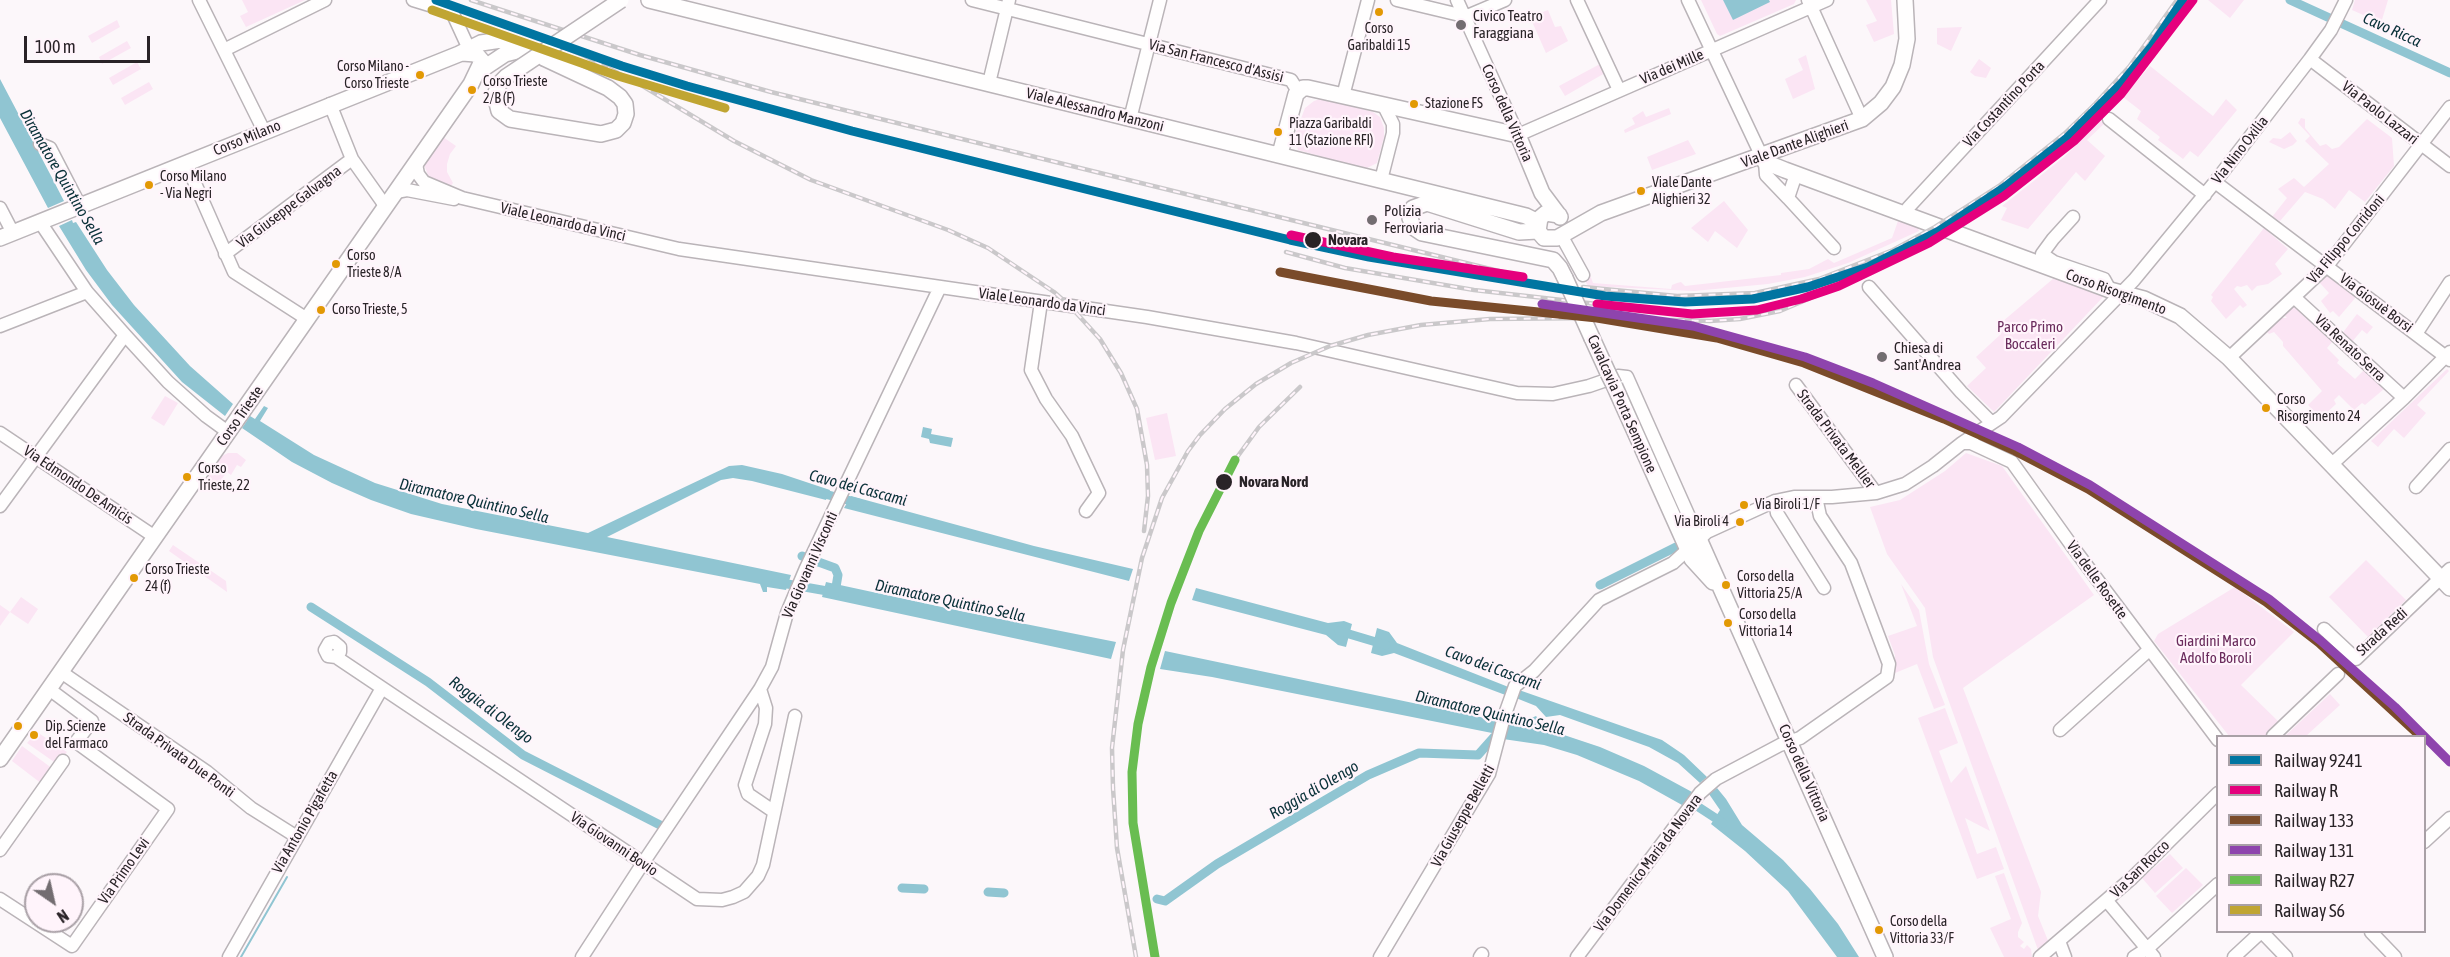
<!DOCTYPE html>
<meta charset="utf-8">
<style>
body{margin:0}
#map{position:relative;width:2450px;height:957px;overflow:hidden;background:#fcf7fa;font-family:"Asap Condensed",sans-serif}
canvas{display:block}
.legend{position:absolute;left:2216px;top:735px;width:210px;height:198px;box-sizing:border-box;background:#fff4fb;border:2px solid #a9a0a6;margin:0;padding:8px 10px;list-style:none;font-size:18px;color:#292327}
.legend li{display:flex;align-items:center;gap:12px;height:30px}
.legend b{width:30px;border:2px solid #a9a0a6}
.north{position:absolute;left:24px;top:873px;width:60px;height:60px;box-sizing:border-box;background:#fff4fb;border:2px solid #a9a0a6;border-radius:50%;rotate:146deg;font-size:16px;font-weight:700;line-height:24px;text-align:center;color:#292327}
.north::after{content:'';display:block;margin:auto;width:21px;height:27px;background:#736d71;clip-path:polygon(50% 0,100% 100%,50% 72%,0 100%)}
.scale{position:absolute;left:24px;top:36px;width:126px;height:27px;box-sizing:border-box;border:3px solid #292327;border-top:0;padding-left:8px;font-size:18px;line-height:21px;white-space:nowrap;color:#292327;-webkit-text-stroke:4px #fff4fb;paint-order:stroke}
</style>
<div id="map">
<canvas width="2450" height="957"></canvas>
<ul class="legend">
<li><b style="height:8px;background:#0075a1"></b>Railway 9241</li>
<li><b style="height:8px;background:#e5007d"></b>Railway R</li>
<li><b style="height:8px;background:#7a4b2a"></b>Railway 133</li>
<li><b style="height:8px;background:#8e44ad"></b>Railway 131</li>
<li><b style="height:8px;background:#69bd51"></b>Railway R27</li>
<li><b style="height:8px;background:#c0a532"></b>Railway S6</li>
</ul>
<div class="north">N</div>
<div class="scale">100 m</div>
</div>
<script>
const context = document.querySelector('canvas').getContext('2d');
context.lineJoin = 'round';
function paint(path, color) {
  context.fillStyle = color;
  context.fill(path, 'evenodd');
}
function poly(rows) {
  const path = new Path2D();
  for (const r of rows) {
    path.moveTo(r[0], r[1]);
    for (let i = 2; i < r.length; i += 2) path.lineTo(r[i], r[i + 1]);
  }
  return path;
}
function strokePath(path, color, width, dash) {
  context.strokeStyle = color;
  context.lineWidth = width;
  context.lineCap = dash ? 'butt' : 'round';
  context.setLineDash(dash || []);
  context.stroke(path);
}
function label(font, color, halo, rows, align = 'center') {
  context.font = font + ' "Asap Condensed",sans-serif';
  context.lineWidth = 4.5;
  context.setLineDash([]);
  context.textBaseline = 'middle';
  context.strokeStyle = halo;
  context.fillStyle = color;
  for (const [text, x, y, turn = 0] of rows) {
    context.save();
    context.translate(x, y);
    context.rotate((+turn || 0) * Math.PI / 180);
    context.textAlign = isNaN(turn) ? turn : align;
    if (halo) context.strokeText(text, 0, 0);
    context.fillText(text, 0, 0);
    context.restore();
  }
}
paint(poly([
 [242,0,305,0,246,27,240,16,248,12],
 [1701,0,1796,0,1794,4,1720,36,1717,34],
 [1866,0,1891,0,1894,34,1874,42,1866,25,1877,21],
 [2208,0,2244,0,2230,18],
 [2355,0,2388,0,2381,23,2352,10],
 [1548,10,1555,27,1561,26,1568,41,1546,53,1530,17],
 [117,20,120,27,92,43,88,36],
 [1962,27,1951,51,1937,44,1937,28],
 [127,41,131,48,102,64,99,57],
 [1806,55,1815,89,1793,99,1785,79,1803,70,1798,59],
 [1979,59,1991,68,1986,78,1975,76,1970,72],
 [137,62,141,69,113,85,109,78],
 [1600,64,1605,73,1565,96,1559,86],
 [2150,66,2213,116,2226,99,2237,110,2198,157,2190,151,2183,159,2158,140,2160,137,2137,119,2141,111,2123,97],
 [149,82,153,89,125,105,121,98],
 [1320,99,1327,99,1373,112,1380,117,1384,128,1384,137,1377,163,1365,169,1298,150,1294,137,1305,108,1314,101],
 [1669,108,1671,114,1625,133,1624,130,1635,124,1632,118,1643,111,1646,117],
 [2301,118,2305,119,2305,128,2320,146,2326,144,2332,149,2339,147,2367,119,2392,138,2394,166,2365,202,2349,190,2335,209,2323,199,2305,192,2280,221,2272,217,2287,198,2278,189,2294,178,2304,187,2329,164,2305,141,2310,136,2298,123],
 [2103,119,2106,122,2087,140,2105,156,2085,181,2076,172,2028,229,2001,220,2007,208,2002,206,2064,157],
 [2290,132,2297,141,2293,145,2284,149,2269,142,2273,138,2281,139],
 [443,137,456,146,450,154,447,164,447,172,453,183,450,187,429,178,425,167,425,162],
 [1688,140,1696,154,1652,170,1647,157],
 [1724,201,1748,230,1737,248,1715,231,1708,242,1691,228],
 [1898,221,1918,227,1919,231,1848,263,1805,277,1768,284,1694,291,1588,286,1584,279,1590,275,1593,283,1671,289,1672,285,1677,283,1681,282,1685,286,1781,275,1781,273,1809,269,1828,259,1834,263,1892,238],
 [2264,228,2288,249,2275,264,2282,274,2268,284,2257,286,2252,291,2247,285,2241,287,2237,286,2234,289,2247,305,2243,308,2240,305,2226,319,2211,301,2213,297,2211,295],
 [2326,275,2356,297,2339,317,2333,311,2330,313,2321,301,2329,293,2319,282],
 [2054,278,2105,295,1994,412,1967,386,1986,368,1976,357,2001,334,1996,327],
 [2293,306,2333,341,2327,348,2339,360,2337,363,2355,379,2364,370,2384,389,2365,405,2362,403,2354,410,2339,395,2334,400,2336,404,2321,418,2308,405,2322,391,2283,346,2283,342,2274,332,2269,334,2267,332,2281,318,2287,318,2284,315],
 [2357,314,2373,327,2367,334,2362,330,2351,343,2341,335],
 [2447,369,2449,371,2417,405,2426,413,2404,438,2394,429,2378,447,2371,441],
 [165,396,178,403,164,426,151,418],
 [1167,413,1176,456,1155,460,1146,418],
 [228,453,237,453,246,460,241,467,237,465,231,475,227,472,217,485,211,484,206,479,222,456],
 [1966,453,2002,466,2094,595,1963,688,2041,892,2038,916,2049,943,2038,950,1933,657,1925,608,1887,554,1870,507,1900,500,1945,471],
 [173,545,226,581,227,592,169,551],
 [2366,560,2406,600,2368,637,2329,597],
 [1901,584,1919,610,1929,664,1945,705,1934,709,1917,664,1895,673,1895,655,1888,636,1917,626],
 [2235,587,2294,632,2241,685,2280,723,2266,736,2229,736,2154,641,2158,634],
 [21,597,38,609,28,624,10,612,0,626,0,605,10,612],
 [2330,694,2340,705,2306,736,2285,736],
 [1945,708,1958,743,1939,751,1951,783,1966,766,1990,831,1965,818,1977,854,1996,847,2004,869,1977,879,1918,718],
 [37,732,67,752,57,764,27,743],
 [22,746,53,769,42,784,12,761],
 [2170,854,2183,868,2155,893,2142,878],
 [2186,868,2203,885,2172,913,2156,896],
 [2004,873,2022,923,2018,932,2018,937,2024,942,2020,946,2024,949,2027,945,2031,949,2032,957,2004,957,1990,928,2011,919,1995,876]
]), '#fbe5f4');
paint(poly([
 [1723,0,1769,0,1770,2,1733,20],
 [0,79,49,172,64,201,48,208,0,118],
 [72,220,73,223,76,222,107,270,134,305,190,366,233,404,225,416,182,382,112,305,86,270,59,226],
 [264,406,268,408,260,421,314,455,375,483,442,504,588,533,729,466,742,465,782,474,830,490,826,500,752,481,733,478,721,480,607,537,791,575,786,590,767,587,767,592,763,592,760,584,476,529,411,514,371,500,332,483,292,462,242,428,250,416,255,419],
 [923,427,932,429,931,434,953,438,951,447,930,443,929,439,921,437],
 [851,496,1034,546,1133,569,1129,581,844,508],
 [826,582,965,612,1116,642,1111,659,822,597],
 [1196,588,1328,623,1344,621,1352,624,1346,647,1338,645,1326,635,1192,600],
 [1377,628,1389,632,1397,643,1511,688,1508,696,1394,653,1382,656,1371,653],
 [1165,651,1499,721,1497,734,1212,677,1160,669],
 [1519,690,1662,740,1684,755,1707,777,1700,783,1678,763,1649,747,1560,715,1546,717,1536,706,1516,698],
 [1536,716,1541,722,1536,728,1561,734,1600,747,1644,766,1692,792,1682,805,1639,781,1577,755,1544,745,1503,739,1505,722,1520,723],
 [1717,788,1726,799,1742,825,1783,860,1810,889,1838,924,1859,957,1837,957,1788,891,1745,851,1711,824,1720,810,1709,794]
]), '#90c5d2');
strokePath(poly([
 [1658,313,1659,313],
 [241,957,287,877]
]), '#90c5d2', 2);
strokePath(poly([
 [2290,0,2450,73],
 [817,492,859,503],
 [802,556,835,568,838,575,835,593],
 [776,582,833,592],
 [1600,585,1676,547],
 [311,607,428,682,523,755,660,825],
 [1339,631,1386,645],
 [1677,793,1723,823],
 [902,888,924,889],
 [988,892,1004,893],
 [1157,899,1165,901,1217,864,1368,775,1419,753,1478,755,1494,737]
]), '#90c5d2', 9);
const minor = poly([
 [199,0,264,131],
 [413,0,452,12,469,49],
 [972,0,1291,80,1296,88,1296,94],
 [1397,0,1464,16],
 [1457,0,1518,135,1827,0],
 [1577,0,1619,90],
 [1688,0,1762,157],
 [1808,0,1862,119],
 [1465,17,1505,0],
 [224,50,325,0],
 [2310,59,2450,166],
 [989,83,1009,0],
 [1343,96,1368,0],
 [330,104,352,159,386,207],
 [1130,119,1160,0],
 [2109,119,2205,195],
 [40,144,50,148,80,206],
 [1765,162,1766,175,1788,198,1796,174],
 [186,163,234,272,307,319],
 [416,164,418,174,424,182,462,198,679,249,1147,317,1296,343,1517,393,1553,394,1589,386,1618,376,1627,377,1699,539],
 [1381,180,1393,133,1393,124,1384,106],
 [2215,182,2450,360],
 [396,192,407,190,454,199],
 [1788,198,1834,248],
 [0,208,13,233],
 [1908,208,2100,0],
 [2073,217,2053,239,2042,254,2054,262,2104,279,2110,290],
 [40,222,87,292,125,335,168,382,206,416,228,432],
 [1561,235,1583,275],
 [225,254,352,159],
 [1869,287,1961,392,1992,423],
 [2295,298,2404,398],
 [1041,302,1031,370,1046,399,1072,436,1099,493,1086,511],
 [0,326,87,292],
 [2416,334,2450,282],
 [2229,358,2327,266,2450,107],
 [1796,385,1876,493],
 [0,433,155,537],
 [1962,443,1971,443,2012,462,2072,546,2218,740],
 [2332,464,2404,398,2450,352],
 [2416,487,2450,449],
 [1775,501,1777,513,1824,588],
 [0,506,125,335],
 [2324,629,2356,659,2450,569],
 [336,657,340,652,340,647,334,642,329,643,325,650,328,656,336,657,697,899,722,900,733,897,744,892,758,876,763,865,795,716],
 [61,672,207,772,251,808,297,837],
 [760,689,766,708,765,724,745,785,748,794,773,811],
 [2060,730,2149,650],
 [2273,736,2338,674],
 [2424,842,2450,818],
 [0,850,63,761],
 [0,899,72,946,168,809,76,742,92,721,49,689],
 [2107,901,2154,957],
 [2262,932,2286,957],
 [2371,932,2395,957],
 [2059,941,2065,957],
 [229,957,382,688],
 [582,957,643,863,760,689,772,667,787,613,806,568,940,287],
 [1380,957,1489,774,1504,717,1515,686,1534,671,1599,600,1673,563,1707,532,1775,501,1794,497,1832,497,1876,493,1905,484,1933,466,1962,443,2001,417,2134,280,2215,182,2310,59,2331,30,2346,0],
 [1480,957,1482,954],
 [1577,957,1700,793,1716,779,1780,745,1800,738,1887,677,1889,664,1851,563,1820,516,1816,497],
 [2040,957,2132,878,2218,793],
 [2134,957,2148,948,2218,884],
 [2234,957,2261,932]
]);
const major = poly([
 [649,0,1526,216,1534,220,1537,227],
 [478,72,505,54,521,50],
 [1280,154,1296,94,1303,88,1308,88,1518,135,1542,193,1560,217],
 [1762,157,1765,162,1785,170,2110,290,2144,299,2180,316,2229,358,2450,588],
 [1559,215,1546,213,1540,218,1538,231,1544,238,1557,238,1601,213,1862,119,1881,103,1893,87,1902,65,1907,39,1905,0],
 [1538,231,1519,232,1427,203,1413,208,1410,218,1413,227,1422,233,1553,260,1560,268,1565,278],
 [0,238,459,54,481,43,501,40,544,58],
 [1592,338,1608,373],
 [1614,385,1692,559,1713,582],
 [1677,525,1699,539,1885,957],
 [0,759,471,84,482,61,476,54,462,53]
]);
strokePath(minor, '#bab4b8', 15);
strokePath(major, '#bab4b8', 18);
strokePath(minor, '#fffefe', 12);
strokePath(major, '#fffefe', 15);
const rail = poly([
 [471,0,640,55,771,92,1523,277],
 [531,34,585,56,641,85,734,141,811,180,948,230,988,248,1054,292,1070,306,1100,339,1121,373,1137,409,1147,465,1148,496,1144,531],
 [1286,252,1345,268,1474,290,1597,304],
 [1583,287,1677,296,1755,293,1819,279,1893,250,1935,227,1999,186,2064,134,2095,104,2129,67,2177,0],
 [1235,460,1259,427,1300,387],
 [1136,957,1117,848,1113,788,1112,748,1123,650,1142,558,1162,498,1188,451,1200,435,1225,409,1256,384,1291,363,1330,346,1368,335,1421,325,1490,319,1597,318,1710,321,1740,319,1780,311,1839,286]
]);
strokePath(rail, '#cac8ca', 4.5);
strokePath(rail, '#fff4fb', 2, [7]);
const majorBridge = poly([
 [544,58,608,88,620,97,625,104,626,114,623,123,616,130,601,134,510,119,499,111,495,95,499,84,506,77,621,0],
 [1565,278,1592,338],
 [1608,373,1614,385]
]);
strokePath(majorBridge, '#bab4b8', 18, []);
strokePath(majorBridge, '#fffefe', 15);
strokePath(poly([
 [436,0,622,66,687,86,852,131,1290,240,1369,257,1605,296,1685,302,1753,299,1808,287,1868,267,1939,231,2005,187,2067,138,2121,84,2152,46,2183,0]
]), '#0075a1', 9);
strokePath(poly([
 [1291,235,1393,257,1523,277],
 [1597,304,1692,314,1757,310,1801,299,1839,286,1929,243,2004,196,2074,141,2121,94,2193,0]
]), '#e5007d', 9);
strokePath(poly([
 [1280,272,1431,301,1597,318,1717,338,1804,363,1944,419,2015,451,2088,489,2266,602,2319,643,2420,736]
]), '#7a4b2a', 9);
strokePath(poly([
 [1542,304,1693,326,1805,357,1873,383,2018,447,2090,485,2269,599,2321,641,2395,707,2450,762]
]), '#8e44ad', 9);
strokePath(poly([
 [1155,957,1133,823,1132,772,1138,724,1151,667,1171,603,1199,531,1235,460]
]), '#69bd51', 9);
strokePath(poly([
 [432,10,618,76,725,108]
]), '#c0a532', 9);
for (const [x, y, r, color] of [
 [1379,12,5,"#e29904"],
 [1461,25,6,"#736d71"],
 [420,75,5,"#e29904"],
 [472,90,5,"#e29904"],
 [1414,104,5,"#e29904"],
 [1278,132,5,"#e29904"],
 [149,185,5,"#e29904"],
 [1641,191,5,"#e29904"],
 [1372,220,6,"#736d71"],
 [1313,240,9,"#292327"],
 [336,264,5,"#e29904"],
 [321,310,5,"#e29904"],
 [1882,357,6,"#736d71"],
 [2266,408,5,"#e29904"],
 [187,477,5,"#e29904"],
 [1224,482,9,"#292327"],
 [1744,505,5,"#e29904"],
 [1740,522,5,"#e29904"],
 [134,578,5,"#e29904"],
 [1726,585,5,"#e29904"],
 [1728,623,5,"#e29904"],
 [18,726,5,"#e29904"],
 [34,735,5,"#e29904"],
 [1879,930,5,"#e29904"]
]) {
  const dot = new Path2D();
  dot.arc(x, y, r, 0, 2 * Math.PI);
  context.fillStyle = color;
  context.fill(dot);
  strokePath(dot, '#fff4fb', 2);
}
label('14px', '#292327', '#fff4fb', [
 ["Corso",1379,29,"center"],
 ["Garibaldi 15",1379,46,"center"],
 ["Corso Milano -",409,67,"right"],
 ["Corso Trieste",409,84,"right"],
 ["Corso Trieste",483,82],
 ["2/B (F)",483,99],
 ["Stazione FS",1425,104],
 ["Piazza Garibaldi",1289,124],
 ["11 (Stazione RFI)",1289,141],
 ["Corso Milano",160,177],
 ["- Via Negri",160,194],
 ["Viale Dante",1652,183],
 ["Alighieri 32",1652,200],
 ["Corso",347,256],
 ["Trieste 8/A",347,273],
 ["Corso Trieste, 5",332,310],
 ["Corso",2277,400],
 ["Risorgimento 24",2277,417],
 ["Corso",198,469],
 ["Trieste, 22",198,486],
 ["Via Biroli 1/F",1755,505],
 ["Via Biroli 4",1729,522,"right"],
 ["Corso Trieste",145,570],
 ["24 (f)",145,587],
 ["Corso della",1737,577],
 ["Vittoria 25/A",1737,594],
 ["Corso della",1739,615],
 ["Vittoria 14",1739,632],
 ["Dip. Scienze",45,727],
 ["del Farmaco",45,744],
 ["Corso della",1890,922],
 ["Vittoria 33/F",1890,939]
], 'left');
label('15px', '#292327', '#fff4fb', [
 ["Civico Teatro",1473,16],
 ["Faraggiana",1473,33],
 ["Polizia",1384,211],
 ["Ferroviaria",1384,228],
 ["Chiesa di",1894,348],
 ["Sant'Andrea",1894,365]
], 'left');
label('15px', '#292327', '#fff4fb', [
 ["Via San Francesco d'Assisi",1216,61,14],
 ["Via dei Mille",1672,67,-23],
 ["Via Costantino Porta",2004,104,-47],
 ["Viale Alessandro Manzoni",1095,110,14],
 ["Corso della Vittoria",1507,113,66],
 ["Via Paolo Lazzari",2380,113,38],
 ["Corso Milano",247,138,-22],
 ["Viale Dante Alighieri",1795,144,-20],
 ["Via Nino Oxilia",2240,150,-52],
 ["Via Giuseppe Galvagna",289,207,-37],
 ["Viale Leonardo da Vinci",563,222,13],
 ["Via Filippo Corridoni",2346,239,-50],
 ["Corso Risorgimento",2116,292,20],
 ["Viale Leonardo da Vinci",1042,302,8],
 ["Via Giosuè Borsi",2376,303,37],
 ["Via Renato Serra",2350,348,43],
 ["Cavalcavia Porta Sempione",1622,404,66],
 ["Corso Trieste",240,416,-55],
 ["Strada Privata Mellier",1836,439,53],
 ["Via Edmondo De Amicis",78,485,34],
 ["Via Giovanni Visconti",810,565,-66],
 ["Via delle Rosette",2097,580,54],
 ["Strada Redi",2382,632,-42],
 ["Strada Privata Due Ponti",179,755,36],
 ["Corso della Vittoria",1804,773,66],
 ["Via Giuseppe Belletti",1463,816,-61],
 ["Via Antonio Pigafetta",305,822,-60],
 ["Via Giovanni Bovio",614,844,34],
 ["Via Domenico Maria da Novara",1648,863,-53],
 ["Via San Rocco",2140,869,-44],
 ["Via Primo Levi",124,871,-55]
]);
label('bold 15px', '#292327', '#fff4fb', [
 ["Novara",1328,240],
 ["Novara Nord",1239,482]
], 'left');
label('15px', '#6a2b5c', '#fff4fb', [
 ["Parco Primo",2030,327],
 ["Boccaleri",2030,344],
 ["Giardini Marco",2216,641],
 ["Adolfo Boroli",2216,658]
]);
label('italic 16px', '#0a3139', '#fff4fb', [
 ["Cavo Ricca",2392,30,24],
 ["Diramatore Quintino Sella",62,177,60],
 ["Cavo dei Cascami",858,488,15],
 ["Diramatore Quintino Sella",474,501,13],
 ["Diramatore Quintino Sella",950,601,12],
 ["Cavo dei Cascami",1493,668,20],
 ["Roggia di Olengo",491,710,37],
 ["Diramatore Quintino Sella",1490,713,13],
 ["Roggia di Olengo",1314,790,-30]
]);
</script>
